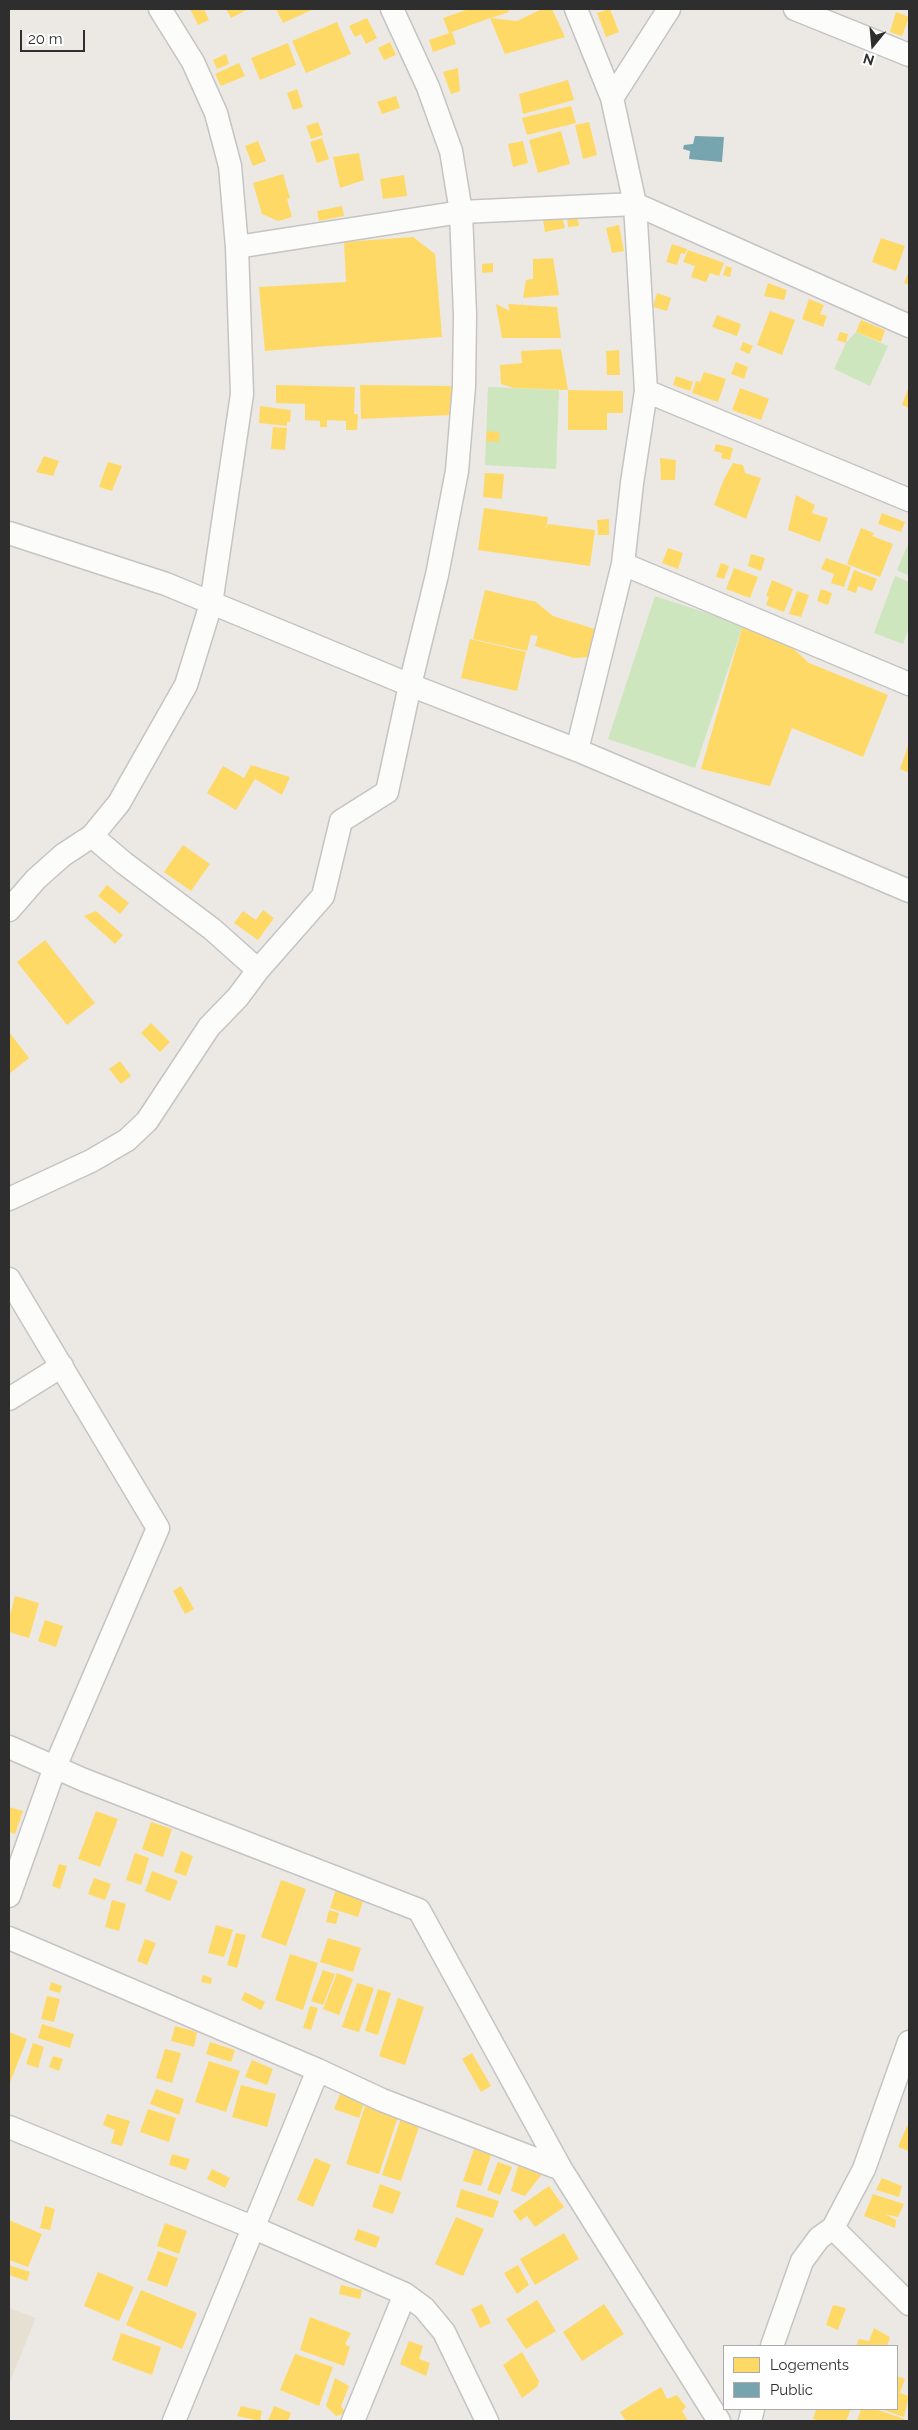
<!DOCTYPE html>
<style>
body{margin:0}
#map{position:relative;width:918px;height:2430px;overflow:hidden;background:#ece8e4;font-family:Raleway,sans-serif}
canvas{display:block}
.frame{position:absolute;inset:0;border:10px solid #2e2e2e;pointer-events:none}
.legend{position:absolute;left:723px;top:2345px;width:175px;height:65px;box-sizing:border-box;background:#fff;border:1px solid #ababab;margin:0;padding:6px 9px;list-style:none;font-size:15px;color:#2e2e2e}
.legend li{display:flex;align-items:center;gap:10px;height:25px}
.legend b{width:25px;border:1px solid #ababab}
.north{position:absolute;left:848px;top:20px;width:50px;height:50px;-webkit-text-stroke:4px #fff;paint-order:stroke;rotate:197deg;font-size:14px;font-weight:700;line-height:20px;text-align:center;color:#2e2e2e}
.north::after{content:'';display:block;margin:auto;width:18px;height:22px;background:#2e2e2e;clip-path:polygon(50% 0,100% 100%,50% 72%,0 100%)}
.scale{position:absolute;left:20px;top:30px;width:65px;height:22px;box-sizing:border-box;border:2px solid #2e2e2e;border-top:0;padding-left:6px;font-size:15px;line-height:18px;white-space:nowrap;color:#2e2e2e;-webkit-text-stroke:4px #fff;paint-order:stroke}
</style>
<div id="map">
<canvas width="918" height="2430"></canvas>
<div class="frame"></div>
<ul class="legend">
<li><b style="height:14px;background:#ffd966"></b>Logements</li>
<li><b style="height:14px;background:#76a5af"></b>Public</li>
</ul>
<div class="north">N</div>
<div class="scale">20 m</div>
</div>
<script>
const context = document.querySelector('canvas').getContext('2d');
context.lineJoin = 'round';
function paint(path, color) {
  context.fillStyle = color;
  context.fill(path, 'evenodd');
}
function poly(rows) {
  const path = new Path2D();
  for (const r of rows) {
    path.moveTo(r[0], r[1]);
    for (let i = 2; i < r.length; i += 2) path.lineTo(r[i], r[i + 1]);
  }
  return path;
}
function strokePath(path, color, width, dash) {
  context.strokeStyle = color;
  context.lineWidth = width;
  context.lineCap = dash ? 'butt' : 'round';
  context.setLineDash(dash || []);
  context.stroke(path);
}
paint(poly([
 [9,2308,36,2318,9,2384]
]), '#e6e0d3');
paint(poly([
 [856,332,888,346,870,386,834,369,846,343],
 [488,387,559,390,556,469,485,465],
 [909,542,909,576,897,570],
 [895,576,909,582,909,628,903,644,874,633],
 [655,596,743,625,695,768,608,739]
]), '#cee6be');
paint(poly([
 [190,9,204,9,209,20,198,25],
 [226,9,248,9,231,18],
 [276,9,314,9,283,23],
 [469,9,508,9,509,12,491,18,517,21,542,9,552,9,565,37,505,54,490,18,449,33,443,18],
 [610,9,619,32,606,37,597,13],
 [896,12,909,17,902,36,890,32],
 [367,18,377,38,366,44,361,34,355,37,349,26],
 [337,22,351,54,306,73,292,41],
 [452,32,456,44,433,52,429,40],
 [390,42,396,55,384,60,378,48],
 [288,43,296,65,260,80,251,58],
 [226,54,229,64,217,69,213,60],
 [239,63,245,76,221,86,215,74],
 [458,68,460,91,451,94,443,72],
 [568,80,574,100,523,114,519,94],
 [297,89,303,107,293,110,287,93],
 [396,96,400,108,382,114,377,102],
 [571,106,576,123,527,135,522,118],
 [318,122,323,135,311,139,306,126],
 [589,122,597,155,583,159,575,125],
 [561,131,570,164,538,173,529,140],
 [322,138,329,159,317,163,310,142],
 [258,141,266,161,253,166,245,146],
 [523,141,528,163,513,167,508,144],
 [359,153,364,180,340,188,333,157],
 [283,174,290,198,287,199,292,217,278,221,262,214,253,183],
 [404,175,407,196,383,199,380,179],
 [342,206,344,216,319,221,317,211],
 [577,214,579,226,568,227,567,216],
 [562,216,565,228,545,232,543,220],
 [619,225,624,251,612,253,606,228],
 [413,237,435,254,442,337,265,351,259,287,346,282,344,242],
 [881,238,905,246,896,271,872,262],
 [672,244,687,249,685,254,681,253,677,265,666,262],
 [688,250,724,263,719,276,710,273,706,282,691,277,695,266,683,262],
 [553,258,559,295,523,298,526,280,533,279,533,259],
 [493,263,493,272,482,273,482,264],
 [726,266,732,268,730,277,723,275],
 [909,271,909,285,904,283],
 [768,283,787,290,784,300,764,296],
 [657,293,671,298,667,311,653,307],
 [809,299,824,305,820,314,827,316,823,327,802,319],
 [496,304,510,311,508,304,557,307,561,338,502,338],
 [770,311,795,320,782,355,757,345],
 [717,315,741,324,737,336,712,327],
 [861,320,885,330,881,342,856,332],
 [840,332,848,334,846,343,837,340],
 [743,342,753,346,749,354,740,350],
 [561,349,568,390,514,388,501,384,500,365,522,363,521,351],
 [619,350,620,375,607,375,606,351],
 [736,362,748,367,744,379,731,374],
 [704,372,726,379,718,402,692,393,696,381,700,382],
 [676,376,693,382,690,391,673,385],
 [276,385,355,387,354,414,358,414,357,430,346,430,346,421,327,420,327,427,320,427,320,421,305,420,305,404,276,403],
 [360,385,452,386,451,415,361,419],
 [909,386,909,408,902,405],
 [740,388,769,399,761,420,732,410],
 [568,390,623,391,623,413,607,413,607,430,568,430],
 [260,406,291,410,290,422,287,422,287,426,259,423],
 [273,427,287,428,285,450,271,449],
 [487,431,499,432,499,442,486,441],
 [716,444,733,448,730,460,721,458,722,453,714,451],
 [44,456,59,461,53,476,36,472],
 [660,458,676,460,675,480,661,480],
 [108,462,122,466,112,491,99,487],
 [733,463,743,465,745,473,761,478,746,519,714,505,724,479],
 [485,473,504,474,502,499,483,497],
 [796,495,815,505,812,513,828,518,820,542,788,530],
 [484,508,548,517,546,530,548,524,595,530,590,566,478,550],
 [882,513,905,522,901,532,878,524],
 [609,519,609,535,598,535,597,520],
 [861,528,874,533,872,536,893,544,880,577,847,564],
 [668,548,683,553,678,569,662,563],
 [751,554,765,558,761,571,748,566],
 [826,558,851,567,844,587,831,583,834,574,821,569],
 [721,563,729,566,724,579,716,577],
 [734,568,758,577,750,598,726,589],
 [854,570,877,579,872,591,858,586,856,593,847,590],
 [772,580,793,589,784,612,766,605,769,597,766,596],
 [821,589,832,593,828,605,817,601],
 [485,590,536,602,553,616,598,630,590,657,574,658,535,646,538,636,531,635,527,651,473,639],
 [797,591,809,595,801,617,789,614],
 [743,625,784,640,809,663,888,695,863,757,792,728,770,786,701,769],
 [470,639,526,652,517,691,461,678],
 [909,743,909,773,900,769],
 [251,765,290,777,282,795,255,779,236,810,207,793,223,766,244,778],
 [183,845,210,864,191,891,164,872],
 [107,885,129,903,120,914,98,896],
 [263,910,274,918,258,940,234,923,243,911,256,920],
 [96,911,123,935,115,944,84,916],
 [45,940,95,1003,67,1025,17,962],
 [151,1023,170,1042,160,1052,141,1033],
 [9,1032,29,1058,9,1074],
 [120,1061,131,1076,121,1084,109,1069],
 [181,1586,194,1609,185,1614,173,1591],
 [15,1596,39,1603,29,1638,9,1632,9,1618],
 [45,1620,63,1626,56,1647,38,1641],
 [9,1807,23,1811,15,1834,9,1832],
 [96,1811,118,1819,100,1867,78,1859],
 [151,1822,172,1829,163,1857,142,1849],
 [181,1851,193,1856,186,1876,174,1872],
 [135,1853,149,1858,141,1885,126,1880],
 [59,1864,67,1866,60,1889,52,1886],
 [152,1871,178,1881,170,1901,145,1891],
 [94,1878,111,1884,105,1900,88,1894],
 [281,1880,306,1889,286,1946,261,1937],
 [336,1889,364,1898,358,1917,330,1908],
 [112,1900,126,1904,119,1931,105,1927],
 [329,1910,339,1913,336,1924,326,1922],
 [216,1925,233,1930,224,1957,208,1953],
 [236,1933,246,1935,237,1968,227,1965],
 [328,1938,361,1948,353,1972,320,1962],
 [145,1939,156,1943,147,1965,137,1961],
 [290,1954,318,1963,303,2010,275,2000],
 [323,1970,335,1974,323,2005,311,2001],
 [337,1973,353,1979,339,2015,323,2009],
 [203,1975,212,1978,211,1984,201,1982],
 [51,1982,62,1986,60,1993,49,1990],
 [357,1983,374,1988,359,2032,342,2027],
 [378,1989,391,1993,378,2035,365,2031],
 [245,1992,265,2002,261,2010,241,2000],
 [47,1996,60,1999,54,2022,41,2019],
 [398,1998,424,2007,405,2065,379,2056],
 [310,2006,318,2008,311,2030,303,2028],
 [42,2024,74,2034,70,2048,38,2038],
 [175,2026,197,2032,194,2047,171,2041],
 [9,2032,27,2039,9,2085],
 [210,2042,235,2050,231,2062,206,2054],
 [33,2043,44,2047,38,2068,26,2064],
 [165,2049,181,2053,172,2083,156,2078],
 [472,2053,491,2086,481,2092,462,2059],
 [53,2056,63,2059,59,2071,49,2067],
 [252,2060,273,2069,267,2085,245,2077],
 [209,2061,240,2071,226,2112,195,2102],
 [241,2085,276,2094,267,2127,232,2117],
 [156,2089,184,2099,179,2115,150,2104],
 [340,2094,364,2103,359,2118,334,2109],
 [365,2106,398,2117,379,2174,346,2164],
 [148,2109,176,2118,169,2142,140,2132],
 [107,2114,130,2121,122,2146,111,2143,115,2130,103,2125],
 [401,2118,420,2124,401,2181,382,2175],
 [907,2126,909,2127,909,2151,898,2147],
 [474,2149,491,2155,481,2186,463,2181],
 [172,2154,190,2159,186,2170,169,2165],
 [315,2158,331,2165,313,2207,297,2200],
 [498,2162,512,2167,500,2195,487,2190],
 [518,2166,542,2174,525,2196,511,2191],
 [212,2169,230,2178,225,2188,207,2179],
 [882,2178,902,2186,899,2197,876,2190],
 [380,2184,401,2192,393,2214,372,2207],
 [549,2186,564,2207,535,2227,527,2216,520,2221,513,2211],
 [461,2189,499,2201,493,2218,456,2207],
 [873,2194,904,2204,898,2217,885,2214,896,2220,895,2228,864,2216],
 [45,2206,55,2209,50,2230,40,2228],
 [456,2217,484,2229,463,2276,435,2264],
 [9,2220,42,2234,28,2267,9,2260],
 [165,2223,187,2231,179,2254,157,2246],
 [358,2229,380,2237,376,2248,354,2240],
 [564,2233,579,2259,535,2285,520,2259],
 [158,2251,178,2258,167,2287,147,2280],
 [9,2265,30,2272,27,2281,9,2275],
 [518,2265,529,2285,517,2294,504,2273],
 [98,2272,134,2287,119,2321,84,2306],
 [341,2285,362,2290,360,2299,339,2294],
 [141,2290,197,2313,182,2349,126,2325],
 [537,2300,556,2331,526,2349,506,2319],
 [482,2304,491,2323,480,2328,471,2309],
 [604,2304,624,2334,582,2361,563,2332],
 [833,2305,846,2308,838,2330,826,2325],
 [310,2317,351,2333,345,2344,350,2347,344,2366,300,2350],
 [874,2328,890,2337,887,2346,856,2346,859,2339,869,2341],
 [121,2333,161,2347,152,2375,112,2360],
 [409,2341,423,2346,419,2359,430,2363,426,2376,400,2364],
 [522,2352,539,2381,537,2387,522,2398,503,2365],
 [295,2354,333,2367,319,2406,280,2390],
 [897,2376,905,2379,900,2393,909,2396,904,2417,881,2409,897,2409],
 [335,2378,349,2386,341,2406,346,2413,336,2416,326,2406],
 [661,2387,667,2399,677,2395,686,2407,682,2411,688,2421,626,2421,620,2412],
 [241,2406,262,2411,260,2421,237,2416],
 [274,2406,291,2413,288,2421,268,2421],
 [816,2409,851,2409,846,2421,820,2421,813,2419],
 [861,2409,875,2409,905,2419,904,2421,857,2421]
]), '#ffd966');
paint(poly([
 [695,136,724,137,722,162,689,159,690,151,683,149,684,145,693,144]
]), '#76a5af');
const street = poly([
 [576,9,612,98,635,204,646,391,632,483,623,564,577,750],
 [795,9,909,55],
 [612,98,669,9],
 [237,247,461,212,635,204,909,326],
 [646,391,909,500],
 [9,533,166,584,410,685,577,750,909,891],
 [623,564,909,684],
 [92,836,124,863,212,929,258,970],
 [9,910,36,879,63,855,92,836,119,803,186,685,211,604,242,394,237,247,230,166,216,113,193,62,160,9],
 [9,1199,91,1161,127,1140,147,1121,209,1027,238,997,258,970,323,896,341,821,387,792,410,685,437,575,457,471,464,386,465,315,461,212,451,151,428,87,392,9],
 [9,1279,158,1528,55,1767,9,1896],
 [9,1399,62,1366],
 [9,1747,84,1780,419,1910,561,2169,719,2421],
 [9,1938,318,2070,382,2100,561,2169],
 [9,2127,252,2227,405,2294,424,2308,444,2332,487,2421],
 [833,2228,909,2304],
 [772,2346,802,2261,819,2238,833,2228,864,2169,909,2042],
 [174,2421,318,2070],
 [353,2421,405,2294],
 [750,2421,753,2409]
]);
strokePath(street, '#c5c4c5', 25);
strokePath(street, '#fcfcfb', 22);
</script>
